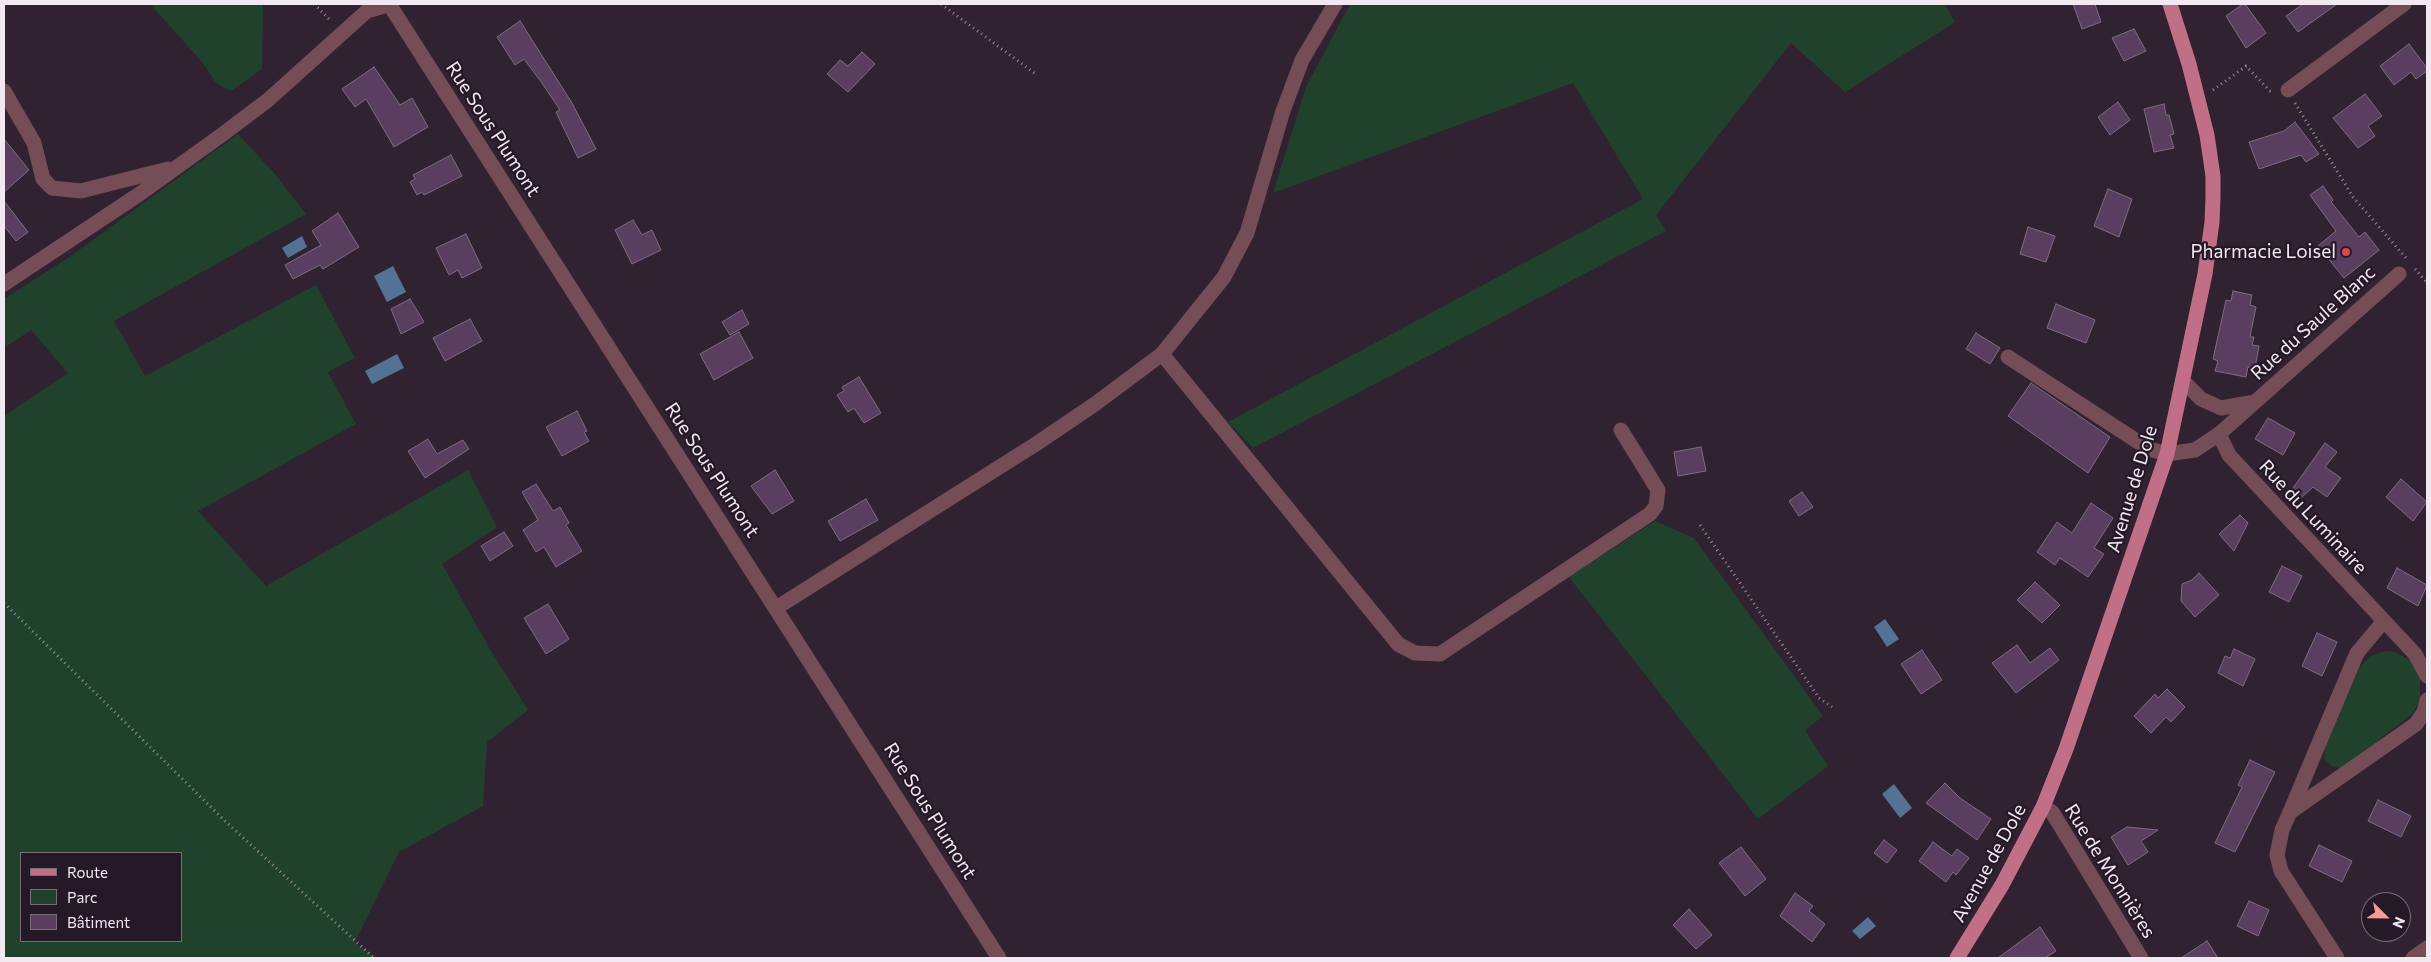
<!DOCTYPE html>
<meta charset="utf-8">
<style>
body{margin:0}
#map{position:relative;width:2431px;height:962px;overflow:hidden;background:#302231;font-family:Commissioner,sans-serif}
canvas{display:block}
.frame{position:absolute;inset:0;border:5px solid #f1e8f2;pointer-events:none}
.legend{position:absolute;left:20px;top:852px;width:162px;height:90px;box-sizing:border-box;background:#261927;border:1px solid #776c78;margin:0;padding:6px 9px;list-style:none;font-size:15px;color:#f1e8f2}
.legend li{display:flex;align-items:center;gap:10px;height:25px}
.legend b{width:25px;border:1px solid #776c78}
.north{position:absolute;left:2361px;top:892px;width:50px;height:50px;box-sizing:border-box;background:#261927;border:1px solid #776c78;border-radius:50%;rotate:113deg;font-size:14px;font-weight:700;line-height:20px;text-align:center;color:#f1e8f2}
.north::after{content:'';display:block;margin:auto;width:18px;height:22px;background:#f59b97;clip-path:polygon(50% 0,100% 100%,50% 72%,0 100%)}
</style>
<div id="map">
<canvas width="2431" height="962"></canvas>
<div class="frame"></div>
<ul class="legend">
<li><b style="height:6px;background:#c16f86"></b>Route</li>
<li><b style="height:14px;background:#20422c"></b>Parc</li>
<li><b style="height:14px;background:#5a3e60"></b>Bâtiment</li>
</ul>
<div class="north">N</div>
</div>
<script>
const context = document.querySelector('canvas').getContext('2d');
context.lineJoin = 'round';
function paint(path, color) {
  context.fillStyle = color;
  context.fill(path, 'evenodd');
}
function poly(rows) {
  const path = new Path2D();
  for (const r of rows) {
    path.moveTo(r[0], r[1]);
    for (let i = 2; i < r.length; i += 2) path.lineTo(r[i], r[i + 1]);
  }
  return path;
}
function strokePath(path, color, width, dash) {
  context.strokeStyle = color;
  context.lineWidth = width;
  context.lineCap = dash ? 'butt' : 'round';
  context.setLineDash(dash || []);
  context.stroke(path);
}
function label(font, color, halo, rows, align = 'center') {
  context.font = font + ' Commissioner,sans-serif';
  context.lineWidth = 4.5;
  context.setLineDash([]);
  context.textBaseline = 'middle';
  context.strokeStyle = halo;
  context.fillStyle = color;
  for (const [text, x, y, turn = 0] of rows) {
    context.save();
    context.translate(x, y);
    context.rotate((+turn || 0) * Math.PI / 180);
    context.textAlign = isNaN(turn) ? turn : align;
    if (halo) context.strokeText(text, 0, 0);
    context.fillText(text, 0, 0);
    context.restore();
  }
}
paint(poly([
 [150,4,263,4,262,69,231,91,216,83,203,63],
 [1350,4,1945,4,1955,22,1845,92,1791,43,1656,215,1666,231,1253,448,1228,422,1643,199,1573,83,1273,193,1306,87],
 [238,134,274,173,306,214,114,321,145,376,316,285,355,358,328,372,356,424,198,511,266,586,468,470,497,527,442,564,491,651,528,710,487,742,483,806,399,852,355,942,376,958,4,958,4,416,68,373,31,330,4,348,4,299,71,256],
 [21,853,181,853,181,941,21,941],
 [1655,521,1694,538,1823,716,1805,730,1828,766,1758,819,1569,577],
 [2386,651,2394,652,2409,659,2420,675,2420,697,2416,708,2412,714,2345,766,2341,768,2331,766,2324,758,2325,748,2359,668,2370,656]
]), '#20422c');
paint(poly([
 [302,236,307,247,288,258,282,248],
 [393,266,406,292,387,302,374,276],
 [397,354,404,368,372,384,365,371],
 [1885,619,1899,639,1887,647,1874,627],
 [1894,784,1912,808,1900,818,1882,794],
 [1868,917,1876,926,1860,939,1852,931]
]), '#537294');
const building = poly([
 [2073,4,2095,4,2101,22,2082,29,2073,4],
 [2243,4,2245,4,2266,33,2246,48,2226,16,2243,4],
 [2303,4,2337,4,2298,32,2286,16,2303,4],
 [520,21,572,103,596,149,578,158,556,112,560,110,542,83,524,59,515,65,497,37,520,21],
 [2134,29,2146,51,2124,61,2112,38,2134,29],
 [2409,44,2427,68,2427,71,2416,79,2411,72,2394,85,2380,66,2409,44],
 [862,52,875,64,848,92,827,74,840,60,848,66,862,52],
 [374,67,400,105,412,98,428,127,394,147,366,99,355,107,342,89,374,67],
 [2365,94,2382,116,2368,126,2375,136,2358,148,2333,118,2365,94],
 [2118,102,2130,120,2110,135,2098,117,2118,102],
 [2164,104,2166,115,2169,115,2174,134,2170,135,2174,148,2154,152,2144,109,2164,104],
 [2295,122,2319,154,2306,162,2301,155,2259,169,2249,142,2284,131,2295,122],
 [4,139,29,170,4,192,4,139],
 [451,155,462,176,424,195,422,192,417,195,410,182,415,179,413,175,451,155],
 [2323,186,2333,200,2331,202,2359,237,2365,232,2379,250,2344,278,2318,246,2336,231,2310,195,2323,186],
 [2108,189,2132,199,2119,237,2094,226,2108,189],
 [4,201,28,232,16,241,4,226,4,201],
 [338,213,359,247,323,269,320,265,293,279,285,265,321,245,312,231,338,213],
 [633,220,642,235,652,230,661,250,632,264,615,230,633,220],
 [2028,227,2055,236,2046,262,2020,254,2028,227],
 [466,234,482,268,462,278,458,270,449,275,436,248,466,234],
 [2233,291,2252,295,2250,305,2256,307,2250,337,2254,337,2252,345,2259,346,2255,368,2248,367,2246,377,2215,371,2218,361,2213,359,2226,300,2231,301,2233,291],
 [410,299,424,322,401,334,391,309,410,299],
 [2056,304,2095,320,2086,343,2047,328,2056,304],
 [742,310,749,324,730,335,722,322,742,310],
 [470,319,482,341,445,361,433,338,470,319],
 [739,332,753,358,714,380,700,354,739,332],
 [1976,333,2000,348,1990,364,1966,349,1976,333],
 [859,377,881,413,864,423,854,408,848,412,837,395,844,391,842,387,859,377],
 [2031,383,2110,437,2088,473,2008,416,2031,383],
 [577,411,587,431,584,432,589,441,562,456,546,427,577,411],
 [2268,418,2295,433,2283,455,2255,439,2268,418],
 [428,439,437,454,463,440,469,449,425,478,408,451,428,439],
 [2325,443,2337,452,2325,467,2341,478,2327,497,2313,487,2301,498,2291,491,2325,443],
 [1701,447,1706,471,1678,476,1674,452,1701,447],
 [775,470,794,501,772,514,751,486,775,470],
 [2401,479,2427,502,2413,521,2386,497,2401,479],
 [536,484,553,511,560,507,569,523,566,525,582,551,556,567,544,547,536,552,523,530,538,520,522,492,536,484],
 [1802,492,1813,507,1799,516,1789,501,1802,492],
 [866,499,878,520,840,541,828,521,866,499],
 [2091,503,2113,518,2094,548,2104,554,2088,577,2060,558,2055,565,2037,552,2057,522,2072,533,2091,503],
 [2240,515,2248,523,2234,551,2219,534,2240,515],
 [504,532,513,546,490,561,481,546,504,532],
 [2282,566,2302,576,2289,602,2269,592,2282,566],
 [2397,568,2427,585,2418,606,2387,588,2397,568],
 [2199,573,2219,595,2195,617,2181,601,2182,584,2192,580,2199,573],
 [2035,582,2060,605,2042,623,2017,600,2035,582],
 [548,604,569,639,546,654,524,618,548,604],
 [2317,633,2337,642,2322,676,2302,666,2317,633],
 [2017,645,2030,663,2050,648,2059,660,2016,693,1992,663,2017,645],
 [2234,649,2255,659,2243,686,2218,673,2225,656,2230,658,2234,649],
 [1922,650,1942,680,1921,694,1901,664,1922,650],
 [2167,689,2185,707,2171,722,2166,717,2151,733,2134,716,2155,694,2158,698,2167,689],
 [2250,760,2275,772,2235,852,2215,843,2242,787,2238,785,2250,760],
 [1945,783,1960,798,1991,819,1977,840,1926,803,1945,783],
 [2378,800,2411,816,2401,837,2368,821,2378,800],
 [2127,827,2158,830,2141,841,2148,852,2128,865,2111,837,2127,827],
 [1884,840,1897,850,1887,863,1874,853,1884,840],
 [1933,842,1952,856,1957,849,1969,858,1956,875,1953,872,1946,882,1919,861,1933,842],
 [2319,845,2352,861,2342,882,2309,866,2319,845],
 [1741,847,1766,879,1745,896,1719,863,1741,847],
 [1795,893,1813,906,1809,911,1825,924,1812,942,1780,916,1795,893],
 [2249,901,2269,910,2258,936,2237,926,2249,901],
 [1689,909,1712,935,1696,949,1673,925,1689,909],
 [2040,927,2056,951,2045,958,1998,958,2040,927],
 [2207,941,2218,958,2181,958,2207,941]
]);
paint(building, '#5a3e60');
strokePath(building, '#7c6d80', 1);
strokePath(poly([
 [314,4,331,21],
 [941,4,1037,75],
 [2213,90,2246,66,2270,91,2274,91],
 [2295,103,2353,197,2406,258],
 [2415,269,2427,283],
 [1700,525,1819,698,1832,707],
 [4,603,225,821,374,958]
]), '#998e9a', 3, [1, 4]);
strokePath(poly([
 [389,4,999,958],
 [2288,90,2404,4],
 [4,91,34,143,43,179,52,188,81,191,168,169],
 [4,284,141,193,223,134,268,100,367,11,381,7,383,4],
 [1162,354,1398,644,1415,653,1440,654,1650,514,1656,506,1658,490,1621,430],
 [2008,357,2149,449,2167,454,2195,450,2219,434,2399,274],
 [2183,381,2201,399,2221,408,2255,402],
 [2219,434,2229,455,2415,654,2427,676],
 [776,608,1036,444,1095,404,1162,354,1224,277,1247,233,1283,111,1302,60,1335,4],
 [2043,807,2052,812,2141,958],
 [2290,812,2357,653,2383,622],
 [2337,958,2281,871,2277,855,2282,830,2290,812,2416,724,2424,712,2427,700],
 [2413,958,2427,948]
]), '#754d57', 15);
strokePath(poly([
 [1957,958,2002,885,2043,807,2066,749,2167,454,2205,274,2212,222,2213,198,2213,176,2207,135,2189,64,2170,4]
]), '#c16f86', 15);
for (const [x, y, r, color] of [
 [2346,252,5,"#e0444e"]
]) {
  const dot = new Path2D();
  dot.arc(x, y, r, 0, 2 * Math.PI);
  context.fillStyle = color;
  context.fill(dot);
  strokePath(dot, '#261927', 2);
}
label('19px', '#f1e8f2', '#261927', [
 ["Rue Sous Plumont",493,129,57],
 ["Rue du Saule Blanc",2313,323,-42],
 ["Rue Sous Plumont",712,470,57],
 ["Avenue de Dole",2132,489,-73],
 ["Rue du Luminaire",2313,517,47],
 ["Rue Sous Plumont",930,811,58],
 ["Avenue de Dole",1989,863,-61],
 ["Rue de Monnières",2110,871,58]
]);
label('19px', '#f1e8f2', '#261927', [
 ["Pharmacie Loisel",2336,252]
], 'right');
</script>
